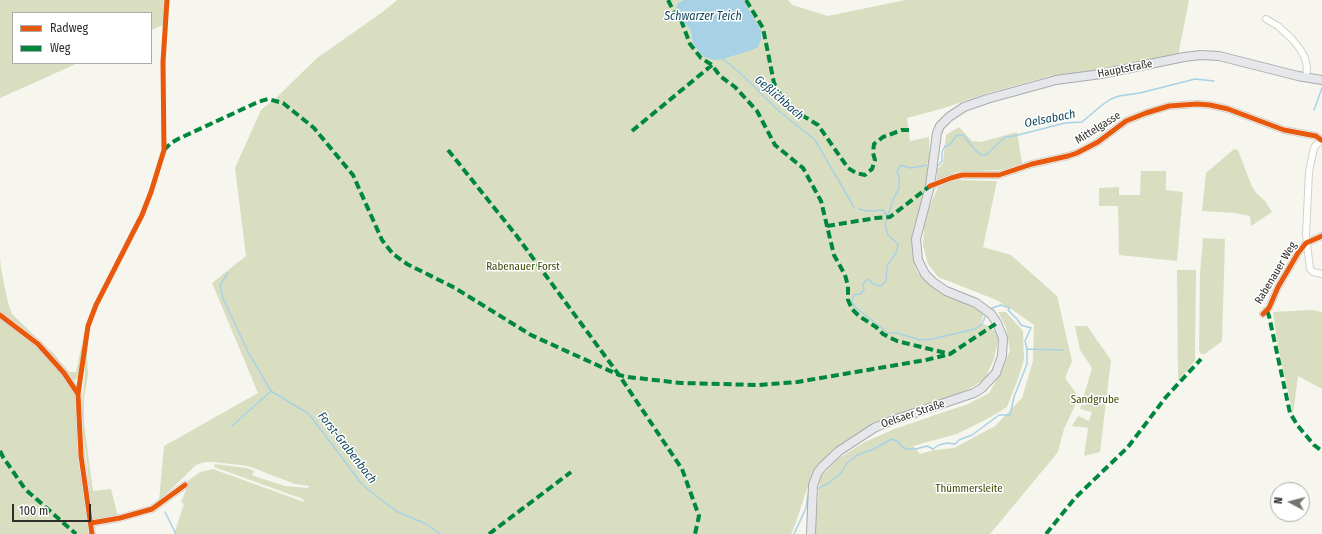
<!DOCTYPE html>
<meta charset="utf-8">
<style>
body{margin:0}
#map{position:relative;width:1322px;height:534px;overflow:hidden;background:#f6f5ee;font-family:"Fira Sans Condensed",sans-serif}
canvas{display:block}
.legend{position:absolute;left:12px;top:12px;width:140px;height:52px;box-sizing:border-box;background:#fff;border:1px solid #ababa9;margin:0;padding:5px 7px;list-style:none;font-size:12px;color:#2e2d29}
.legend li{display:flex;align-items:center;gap:8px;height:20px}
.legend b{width:20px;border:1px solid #ababa9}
.north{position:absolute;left:1270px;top:482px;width:40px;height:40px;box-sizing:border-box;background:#fff;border:1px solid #ababa9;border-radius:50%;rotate:277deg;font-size:11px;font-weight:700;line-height:16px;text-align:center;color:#2e2d29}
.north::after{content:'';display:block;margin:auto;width:14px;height:18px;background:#74736e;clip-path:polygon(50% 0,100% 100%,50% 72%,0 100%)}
.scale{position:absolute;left:12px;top:504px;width:79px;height:18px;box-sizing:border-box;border:2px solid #2e2d29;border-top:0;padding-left:5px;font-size:12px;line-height:14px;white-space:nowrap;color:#2e2d29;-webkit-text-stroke:3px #fff;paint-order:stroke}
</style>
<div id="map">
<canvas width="1322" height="534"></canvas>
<ul class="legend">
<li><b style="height:5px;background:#e8590c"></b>Radweg</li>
<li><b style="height:5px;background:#00873e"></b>Weg</li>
</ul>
<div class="north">N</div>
<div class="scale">100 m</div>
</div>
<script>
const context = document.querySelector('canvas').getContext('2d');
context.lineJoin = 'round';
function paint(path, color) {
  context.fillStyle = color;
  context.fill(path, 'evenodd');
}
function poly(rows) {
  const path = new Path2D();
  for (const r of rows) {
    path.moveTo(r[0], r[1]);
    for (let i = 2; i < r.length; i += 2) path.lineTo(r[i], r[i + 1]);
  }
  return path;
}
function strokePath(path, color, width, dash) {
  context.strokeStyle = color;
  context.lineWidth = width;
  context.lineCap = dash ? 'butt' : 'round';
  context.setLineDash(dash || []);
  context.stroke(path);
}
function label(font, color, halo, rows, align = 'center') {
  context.font = font + ' "Fira Sans Condensed",sans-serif';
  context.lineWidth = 3;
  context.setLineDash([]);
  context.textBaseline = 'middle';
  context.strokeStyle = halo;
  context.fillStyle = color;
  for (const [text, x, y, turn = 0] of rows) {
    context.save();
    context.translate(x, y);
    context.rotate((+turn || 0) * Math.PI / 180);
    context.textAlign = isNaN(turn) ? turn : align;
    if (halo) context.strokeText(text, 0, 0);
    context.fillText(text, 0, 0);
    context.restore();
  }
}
paint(poly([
 [0,0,166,0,163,25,151,30,151,13,13,13,13,63,78,63,0,98],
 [397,0,684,0,678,3,680,12,684,23,690,29,694,46,704,57,747,9,743,0,788,0,792,5,828,16,905,0,1189,0,1178,56,1096,72,1050,76,988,93,941,109,907,118,910,141,929,137,930,163,927,163,926,167,929,168,924,198,913,230,913,261,918,273,935,288,984,313,981,323,988,326,991,330,994,330,999,335,994,359,985,379,957,396,844,445,812,474,795,525,791,534,174,534,184,504,181,502,187,488,185,483,200,472,213,469,304,502,303,499,214,467,215,464,247,468,254,471,252,475,257,477,285,486,308,488,309,486,295,484,248,466,214,462,205,462,196,465,159,501,164,446,258,393,212,283,246,256,235,168,261,110,276,98,317,58,384,11],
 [959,127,972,141,981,142,1017,132,1022,164,1000,170,956,172,937,182,937,168,940,167,943,163,946,135],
 [1234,149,1238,150,1252,187,1257,194,1265,201,1272,212,1251,226,1250,216,1235,213,1202,211,1206,173],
 [1141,171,1166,171,1166,190,1183,192,1177,261,1119,255,1118,206,1099,206,1099,188,1119,187,1119,195,1140,195],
 [957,180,997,181,983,247,1011,255,1057,296,1072,361,1065,378,1079,397,1064,429,1058,452,990,534,814,534,820,477,839,458,865,442,894,429,968,404,989,393,1003,369,1010,350,1006,328,998,312,1006,312,1023,331,1024,359,1019,376,1007,407,989,418,957,434,913,446,920,454,934,450,954,448,995,426,1022,398,1033,361,1034,325,1010,308,994,299,938,277,928,264,923,246,924,227,929,208,938,187],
 [1203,238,1225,239,1222,341,1205,354,1201,354,1199,350,1200,274],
 [0,257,1,269,8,303,12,314,54,354,69,372,76,372,85,329,92,310,92,311,84,338,79,375,77,379,72,380,78,394,87,493,90,491,83,428,82,403,85,374,84,359,89,332,87,357,88,375,84,398,84,423,93,491,111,489,118,517,93,520,90,492,87,493,92,534,0,534],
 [1177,270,1196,270,1195,361,1178,381],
 [1313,310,1322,312,1322,389,1298,376,1293,414,1278,347,1273,312],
 [1075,326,1087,326,1111,360,1100,452,1084,456,1088,428,1072,426,1078,416,1089,421,1092,412,1080,409,1092,368,1080,350]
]), '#d9dec1');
paint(poly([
 [684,0,743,0,761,30,761,39,758,47,752,50,723,59,714,60,704,57,694,46,690,29,684,23,680,12,676,8,678,3]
]), '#a7d2e5');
strokePath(poly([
 [723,59,739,72,778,110,815,140,854,207],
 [1314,110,1322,88],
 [929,165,910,168,901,165,897,171,899,176,899,188,893,200,885,224,888,235,898,244,897,251,887,266,886,281,881,286,873,284,869,279,866,281,863,284,864,290,860,294,854,295,852,301,855,307,888,333,897,333,920,340,932,339,975,329,982,324,986,315],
 [937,166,940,164,942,161,942,152,945,146,950,145,956,136,963,135,975,150,981,155,986,155,1005,137,1014,136,1065,123,1082,122,1102,105,1111,99,1119,96,1140,93,1195,79,1214,81],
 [859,209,868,211,884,210,885,214,888,214],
 [228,273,220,285,223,298,248,352,271,391,309,414,361,483,370,491,396,511,426,524,441,534],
 [1027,349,1063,350],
 [232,426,271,391],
 [815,489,819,488,829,483,841,473,846,464,856,456,865,452,872,450,892,439,898,442,902,447,907,449,916,449,927,446,933,449,939,445,947,443,955,444,959,440,972,435,999,415,1010,415,1014,397,1027,364,1027,349,1025,341,1031,328,1021,325,1017,319,1008,310,1010,308,1001,305,992,308],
 [165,512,176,534],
 [794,534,806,508,809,489]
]), '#a7d2e5', 1.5);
const minor = poly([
 [1266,19,1278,26,1292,39,1300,49,1305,58,1307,68,1306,78],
 [1322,140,1315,146,1313,152,1309,172,1306,235,1310,269,1313,272,1322,274],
 [930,186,951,178,962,175,999,175,1032,164,1068,156,1077,153,1098,142,1126,121,1146,113,1169,106,1197,104,1210,105,1228,109,1284,130,1316,136,1321,140],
 [1263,314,1269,308,1278,287,1298,253,1306,243,1322,236],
 [0,315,38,344,64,373,78,394,81,456,92,534],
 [91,523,120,518,152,509,185,485]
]);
const major = poly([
 [811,534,813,485,818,472,822,467,839,451,874,428,891,421,974,393,982,388,996,373,1002,356,1003,338,997,323,991,314,976,303,946,291,933,282,925,274,918,260,916,239,930,186,937,133,940,126,949,117,964,107,987,99,1056,80,1101,74,1184,57,1201,55,1219,56,1298,76,1322,80]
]);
strokePath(minor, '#d2d1cb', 8);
strokePath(major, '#a8abaf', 10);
strokePath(minor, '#fefefc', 6);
strokePath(major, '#e6e7eb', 8);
strokePath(poly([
 [668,0,674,12,681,20,690,44,701,58,712,65,720,76,735,87,757,111,775,145,803,168,821,201,834,255,845,275,848,286,848,300,852,309,859,316,876,327,883,334,897,341,950,354],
 [746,0,763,28,774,83,783,100,795,111,818,125,848,168,856,173,865,175,872,169,875,160,873,153,874,144,883,137,902,130,912,130],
 [632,131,712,65],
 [164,150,171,143,178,139,258,102,268,99,283,103,314,128,353,175,382,240,393,254,407,264,455,288,531,335,619,375,628,377,681,383,759,385,797,382,926,360,950,354,997,323],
 [448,150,516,235,619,375,682,469,699,516,695,534],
 [827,226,876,218,890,217,930,186],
 [1267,311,1269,316,1290,413,1298,426,1314,445,1322,451],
 [0,451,3,457,25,489,76,534],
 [489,534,571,472],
 [1046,534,1075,498,1128,447,1166,397,1201,359]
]), '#00873e', 4, [8, 4]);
strokePath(poly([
 [930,186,951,178,962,175,999,175,1032,164,1068,156,1077,153,1098,142,1126,121,1146,113,1169,106,1197,104,1210,105,1228,109,1284,130,1316,136,1321,140],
 [1263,314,1269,308,1278,287,1298,253,1306,243,1322,236],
 [0,315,38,344,64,373,78,394,81,456,92,534],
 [78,394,88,326,96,305,142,215,151,192,164,150,163,62,167,0],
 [91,523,120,518,152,509,185,485]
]), '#e8590c', 5);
label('11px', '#2e2d29', '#fff', [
 ["Hauptstraße",1125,69,-11],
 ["Mittelgasse",1098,128,-32],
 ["Rabenauer Weg",1276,273,-59],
 ["Oelsaer Straße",913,414,-19]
]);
label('11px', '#3e4703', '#fff', [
 ["Rabenauer Forst",523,267],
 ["Sandgrube",1095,400],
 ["Thümmersleite",969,489]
]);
label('italic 12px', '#12465b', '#fff', [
 ["Schwarzer Teich",703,17],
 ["Geßlichbach",779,98,41],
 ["Oelsabach",1050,119,-11],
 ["Forst-Grabenbach",347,448,52]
]);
</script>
